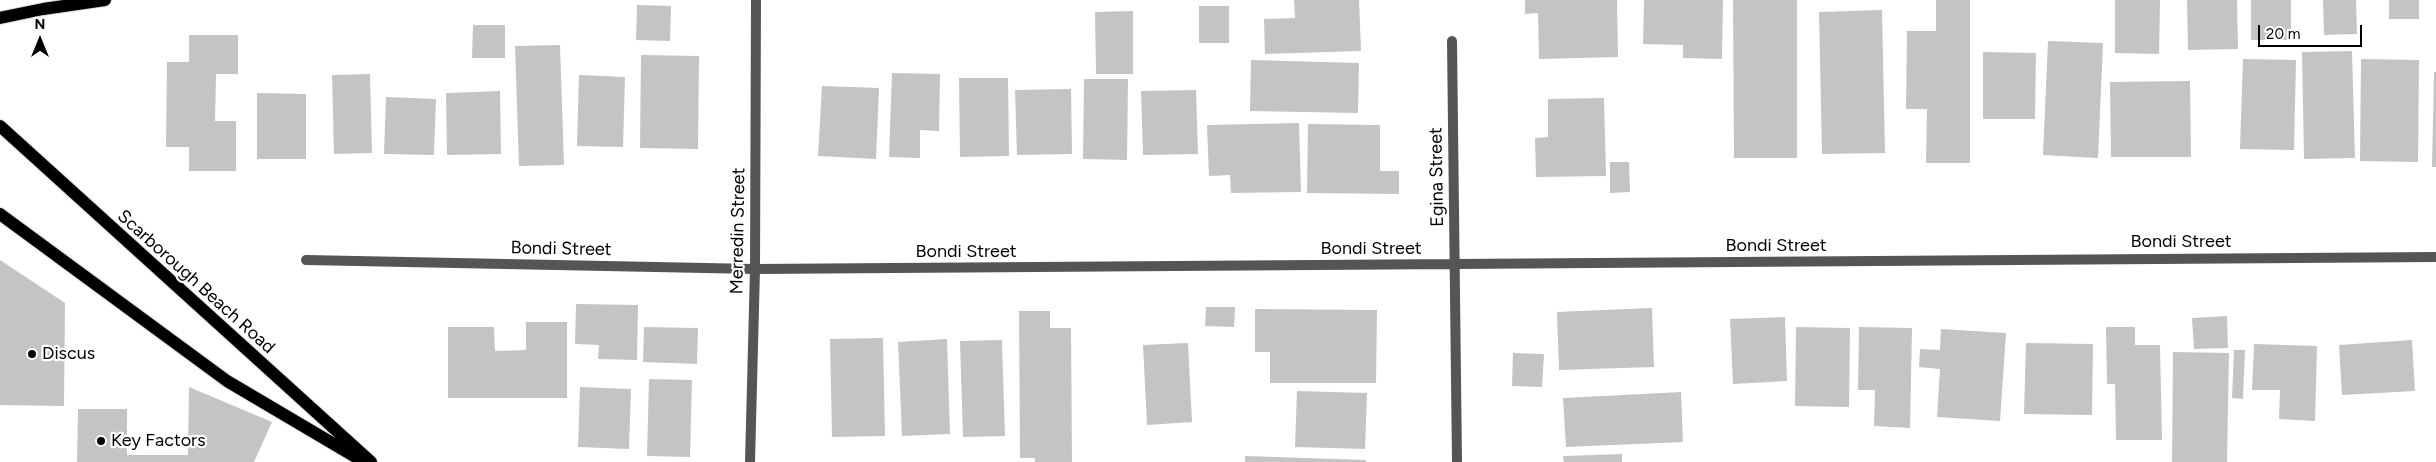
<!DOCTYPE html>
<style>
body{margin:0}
#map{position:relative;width:2436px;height:462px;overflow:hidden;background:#fff;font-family:Figtree,sans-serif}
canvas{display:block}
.north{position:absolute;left:15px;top:15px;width:50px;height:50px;-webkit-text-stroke:4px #fff;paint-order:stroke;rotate:0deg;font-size:14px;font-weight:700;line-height:20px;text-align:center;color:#000}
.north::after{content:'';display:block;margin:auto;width:18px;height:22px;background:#000;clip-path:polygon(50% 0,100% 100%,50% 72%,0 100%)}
.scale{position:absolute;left:2258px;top:25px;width:104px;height:22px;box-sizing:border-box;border:2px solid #000;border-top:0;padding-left:6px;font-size:15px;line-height:18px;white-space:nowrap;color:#000;-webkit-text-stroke:4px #fff;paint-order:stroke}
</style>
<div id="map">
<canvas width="2436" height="462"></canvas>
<div class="north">N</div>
<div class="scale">20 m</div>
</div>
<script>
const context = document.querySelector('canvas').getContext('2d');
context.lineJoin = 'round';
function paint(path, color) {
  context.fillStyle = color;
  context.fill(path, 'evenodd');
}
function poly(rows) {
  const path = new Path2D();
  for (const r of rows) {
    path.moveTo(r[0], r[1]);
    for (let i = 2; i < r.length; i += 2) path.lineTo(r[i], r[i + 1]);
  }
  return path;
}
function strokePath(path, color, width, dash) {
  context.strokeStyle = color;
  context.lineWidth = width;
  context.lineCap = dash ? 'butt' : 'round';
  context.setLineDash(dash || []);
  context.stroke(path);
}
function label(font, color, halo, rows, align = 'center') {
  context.font = font + ' Figtree,sans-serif';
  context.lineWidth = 4.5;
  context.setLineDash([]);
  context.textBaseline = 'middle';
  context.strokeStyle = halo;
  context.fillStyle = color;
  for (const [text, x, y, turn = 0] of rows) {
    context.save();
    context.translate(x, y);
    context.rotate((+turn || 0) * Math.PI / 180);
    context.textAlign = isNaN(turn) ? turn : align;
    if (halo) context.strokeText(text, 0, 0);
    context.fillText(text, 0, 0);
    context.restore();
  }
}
paint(poly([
 [1294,0,1359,0,1361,51,1265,54,1264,19,1295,18],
 [1525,0,1617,0,1618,57,1539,59,1538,13,1525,14],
 [1644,0,1723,0,1722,59,1683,58,1683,45,1643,44],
 [1733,0,1797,0,1797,158,1734,158],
 [1936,0,1970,0,1970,163,1926,163,1927,109,1906,109,1907,31,1936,31],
 [2115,0,2160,0,2159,54,2115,53],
 [2187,0,2237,0,2238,49,2188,50],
 [2251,0,2291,0,2291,40,2251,40],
 [2323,0,2356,0,2357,34,2324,35],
 [2389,0,2419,0,2419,19,2389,19],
 [637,5,671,6,670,41,636,40],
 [1199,6,1229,6,1229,43,1199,43],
 [1882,10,1885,153,1822,154,1819,12],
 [1133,11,1133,74,1096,74,1095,12],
 [473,25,505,25,505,58,472,58],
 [189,35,238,35,238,74,216,74,215,121,236,121,236,171,189,171,189,147,166,147,167,62,189,62],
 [2048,41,2103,43,2098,158,2043,155],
 [560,45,564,165,519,166,515,46],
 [2352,51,2355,158,2304,159,2302,52],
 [1983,52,2036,53,2035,119,1983,119],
 [641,55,699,56,698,149,640,148],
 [2243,59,2296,60,2294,150,2240,149],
 [2361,59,2419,60,2418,162,2360,161],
 [1251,60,1359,63,1358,113,1250,111],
 [2434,72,2436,72,2436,167,2432,167],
 [892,73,940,74,939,131,920,130,920,158,889,157],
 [370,74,372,153,334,154,332,75],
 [579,75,625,77,623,147,577,146],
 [959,78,1008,78,1009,156,960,157],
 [1084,79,1128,79,1127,160,1083,159],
 [2190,81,2191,157,2111,157,2110,82],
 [822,86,879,88,876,159,818,156],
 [1071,89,1072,154,1017,155,1015,90],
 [1196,90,1198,154,1143,155,1141,91],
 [500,91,501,154,447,155,446,93],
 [257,93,306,94,306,159,257,159],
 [386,97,436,99,434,155,384,154],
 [1604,98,1606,176,1536,177,1535,138,1548,137,1548,99],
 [1299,123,1301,192,1231,193,1230,175,1209,176,1207,125],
 [1308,124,1380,125,1380,171,1399,171,1399,194,1307,193],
 [1610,162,1629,162,1630,192,1610,193],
 [0,260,65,303,64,406,0,405],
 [576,304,638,305,637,360,598,359,599,345,575,344],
 [1206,307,1235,307,1234,327,1205,326],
 [1652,308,1654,367,1559,370,1557,312],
 [1255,309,1377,310,1376,383,1270,383,1270,352,1255,352],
 [1019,311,1050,311,1050,328,1071,328,1072,462,1035,462,1035,458,1020,458],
 [2227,316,2228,348,2194,349,2192,318],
 [1785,317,1787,381,1733,384,1730,319],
 [526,322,567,322,567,398,448,398,448,327,494,327,495,351,526,350],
 [644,327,698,328,697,364,643,362],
 [1796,327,1850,328,1849,407,1795,406],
 [1859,327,1912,328,1910,428,1874,426,1875,390,1858,390],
 [2106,327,2135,327,2135,345,2160,345,2162,440,2116,440,2115,384,2107,384],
 [1941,329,2006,333,2000,421,1937,417,1940,369,1919,367,1920,349,1940,350],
 [883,338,885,436,832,437,830,339],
 [947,339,950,434,902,436,898,342],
 [1002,340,1005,436,963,437,960,341],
 [2412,340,2415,391,2342,395,2339,345],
 [1188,343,1192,422,1147,425,1143,345],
 [2026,343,2093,344,2092,415,2024,414],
 [2254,344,2317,346,2315,421,2279,419,2280,390,2252,390],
 [2234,350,2245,350,2243,399,2232,398],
 [2173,352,2229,353,2227,462,2172,462],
 [1513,353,1544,354,1542,387,1512,386],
 [649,379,692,380,690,457,647,456],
 [189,387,272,422,254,462,77,462,78,409,127,409,127,455,188,455],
 [580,387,631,389,629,449,578,447],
 [1297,391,1367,393,1365,449,1295,447],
 [1681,392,1683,442,1566,447,1563,398],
 [1622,454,1622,462,1564,462,1563,456],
 [1245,456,1366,460,1366,462,1245,462]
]), '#c4c4c4');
const primary = poly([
 [0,18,43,9,105,0],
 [0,126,371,462],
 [0,214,227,381,359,459]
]);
strokePath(primary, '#dbdbdb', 14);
strokePath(poly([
 [1452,41,1457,462],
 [306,260,755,269,2436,257],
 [750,462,755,269,756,0]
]), '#555', 10);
strokePath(primary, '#000', 12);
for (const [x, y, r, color] of [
 [32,354,5,"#000"],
 [101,441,5,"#000"]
]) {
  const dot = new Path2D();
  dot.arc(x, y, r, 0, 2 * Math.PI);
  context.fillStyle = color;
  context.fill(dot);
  strokePath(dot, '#fff', 2);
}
label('18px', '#000', '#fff', [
 ["Egina Street",1437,177,-91],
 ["Merredin Street",738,231,-89],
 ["Bondi Street",2181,242],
 ["Bondi Street",1776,246],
 ["Bondi Street",561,249,1],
 ["Bondi Street",1371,249],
 ["Bondi Street",966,252],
 ["Scarborough Beach Road",196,282,42]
]);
label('18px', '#000', '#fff', [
 ["Discus",42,354],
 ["Key Factors",111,441]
], 'left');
</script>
